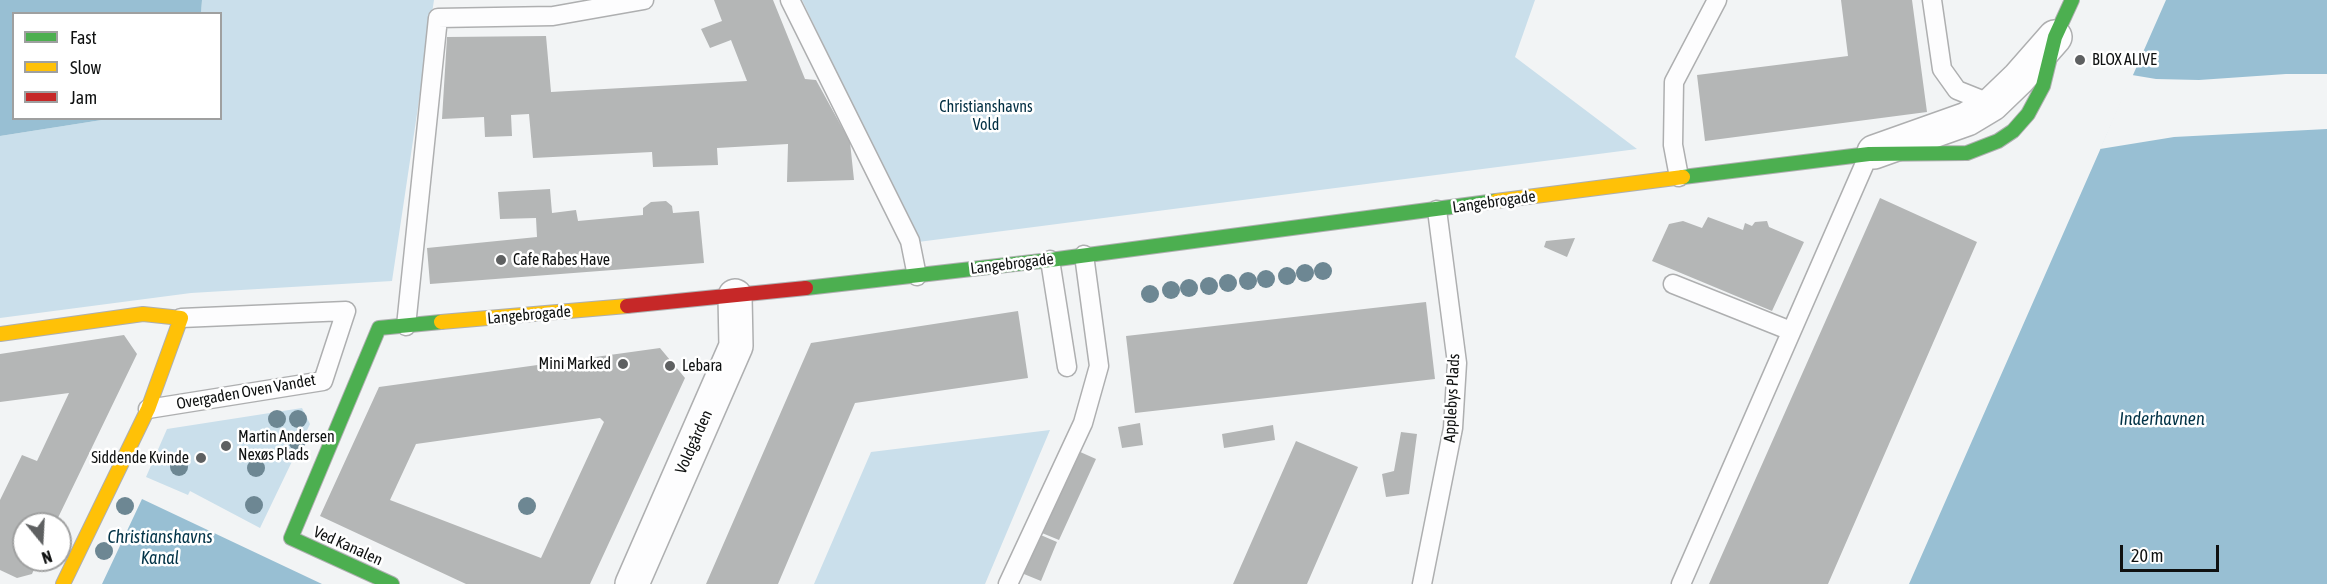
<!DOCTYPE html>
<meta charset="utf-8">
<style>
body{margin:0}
#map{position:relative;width:2327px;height:584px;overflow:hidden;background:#f2f4f5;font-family:"Asap Condensed",sans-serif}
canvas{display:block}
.legend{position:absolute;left:12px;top:12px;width:210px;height:108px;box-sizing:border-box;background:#fff;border:2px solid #9fa0a0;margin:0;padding:8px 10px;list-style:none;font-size:18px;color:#0f1111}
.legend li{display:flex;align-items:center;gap:12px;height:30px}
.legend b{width:30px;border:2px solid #9fa0a0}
.north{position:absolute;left:12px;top:512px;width:60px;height:60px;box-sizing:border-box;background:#fff;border:2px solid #9fa0a0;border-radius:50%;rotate:162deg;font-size:16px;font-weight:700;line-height:24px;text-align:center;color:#0f1111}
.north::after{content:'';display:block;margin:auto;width:21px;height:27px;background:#5e6061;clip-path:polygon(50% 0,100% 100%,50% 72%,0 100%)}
.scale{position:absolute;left:2120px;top:545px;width:99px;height:27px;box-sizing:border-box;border:3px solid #0f1111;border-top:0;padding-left:8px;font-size:18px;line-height:21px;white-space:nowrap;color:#0f1111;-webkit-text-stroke:4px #fff;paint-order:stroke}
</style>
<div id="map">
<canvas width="2327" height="584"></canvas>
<ul class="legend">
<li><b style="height:8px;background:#4caf50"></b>Fast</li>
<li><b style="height:8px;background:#ffc107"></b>Slow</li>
<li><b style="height:8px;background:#c62828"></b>Jam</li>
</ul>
<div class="north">N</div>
<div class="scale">20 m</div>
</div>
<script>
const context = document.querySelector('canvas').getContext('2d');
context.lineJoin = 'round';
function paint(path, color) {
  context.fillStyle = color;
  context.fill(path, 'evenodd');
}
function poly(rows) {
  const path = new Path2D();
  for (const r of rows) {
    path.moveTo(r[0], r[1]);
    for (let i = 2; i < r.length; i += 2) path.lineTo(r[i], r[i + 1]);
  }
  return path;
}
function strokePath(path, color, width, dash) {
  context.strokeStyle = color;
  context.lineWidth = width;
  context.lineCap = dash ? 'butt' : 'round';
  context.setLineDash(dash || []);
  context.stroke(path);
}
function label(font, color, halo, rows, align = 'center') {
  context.font = font + ' "Asap Condensed",sans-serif';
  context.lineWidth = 5;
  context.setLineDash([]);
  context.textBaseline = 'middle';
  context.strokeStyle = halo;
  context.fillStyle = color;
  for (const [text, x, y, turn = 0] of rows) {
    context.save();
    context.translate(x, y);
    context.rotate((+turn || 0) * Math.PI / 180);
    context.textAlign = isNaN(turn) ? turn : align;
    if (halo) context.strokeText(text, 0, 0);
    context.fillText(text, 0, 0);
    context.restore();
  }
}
paint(poly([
 [202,0,434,0,392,281,191,293,0,318,0,136,108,119,220,118,220,14,201,13],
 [802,0,1535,0,1515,57,1637,149,918,242],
 [302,408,310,424,260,528,190,491,188,495,146,477,167,429],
 [1050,430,985,584,814,584,871,452]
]), '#cadfeb');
paint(poly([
 [0,0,202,0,201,13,14,14,14,118,108,119,0,136],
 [2166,0,2327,0,2327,584,1909,584],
 [142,499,322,584,102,584]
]), '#98bfd3');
paint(poly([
 [2286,74,2327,74,2327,129,2174,137,2100,149,2132,75,2156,79,2199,80]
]), '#f2f4f5');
paint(poly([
 [714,0,773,0,805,79,816,80,850,142,854,180,787,182,788,144,717,148,718,165,653,167,652,152,533,158,529,114,511,115,512,136,485,137,484,117,442,119,447,37,546,36,551,92,747,81,731,40,710,48,701,29,722,21],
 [1841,0,1912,0,1927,112,1705,141,1697,75,1848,56],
 [550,189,552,213,576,210,578,221,643,215,643,208,651,202,666,201,672,206,673,213,699,211,704,263,430,284,427,248,537,237,536,218,500,219,498,192],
 [1880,198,1977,242,1828,584,1709,584],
 [1708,217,1743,230,1745,223,1752,226,1755,222,1767,221,1769,227,1804,242,1772,311,1652,261,1669,224,1683,221,1702,228],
 [1575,238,1567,257,1544,247,1546,241],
 [1426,302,1435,379,1135,413,1126,336],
 [1018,311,1028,378,855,403,778,584,706,584,811,343],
 [124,335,137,354,55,524,24,524,24,560,38,560,32,574,17,578,0,570,0,500,22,455,37,461,69,393,0,402,0,354],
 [660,348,685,378,590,584,466,584,320,516,379,387],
 [600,418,604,422,541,558,390,500,416,444],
 [1140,423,1143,445,1122,448,1118,427],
 [1273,425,1275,440,1224,448,1222,434],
 [1401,432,1417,434,1409,494,1386,497,1382,474,1394,471],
 [1296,441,1358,467,1307,584,1233,584],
 [1078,451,1096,459,1059,540,1042,533],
 [1036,533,1057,542,1041,581,1019,572]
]), '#b4b6b6');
const lane = poly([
 [790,0,910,241,917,276],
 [1932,0,1942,69,1957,90,1992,104],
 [1679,177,1673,145,1674,82,1717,0],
 [1050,260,1067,367],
 [1673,284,1791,331],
 [406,326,438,18,553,16,644,0],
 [148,409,323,381,346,311,181,318],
 [1008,584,1083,423,1099,366,1084,255],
 [1422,584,1453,428,1457,363,1437,210],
 [1681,584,1869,154]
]);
const street = poly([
 [1874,152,1967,119,1992,104,2019,78,2055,37],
 [632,584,736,346,735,296]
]);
const fast = poly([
 [1683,177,1869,154,1967,153,1998,141,2013,131,2028,114,2043,86,2055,37,2072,0],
 [806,288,1050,260,1496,201],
 [392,584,291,538,379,328,441,322]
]);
const slow = poly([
 [1496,201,1683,177],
 [441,322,627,306],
 [0,334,143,314,181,318,148,409,63,584]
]);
const jam = poly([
 [627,306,806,288]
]);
strokePath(lane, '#aeafb0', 21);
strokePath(street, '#aeafb0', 36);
strokePath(fast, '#aeafb0', 16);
strokePath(slow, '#aeafb0', 16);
strokePath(jam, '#aeafb0', 16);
strokePath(lane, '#fdfdfe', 18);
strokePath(street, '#fdfdfe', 33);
strokePath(fast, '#4caf50', 14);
strokePath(slow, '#ffc107', 14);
strokePath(jam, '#c62828', 14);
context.fillStyle = '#6d8793';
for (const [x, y] of [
 [1323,271],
 [1305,273],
 [1287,276],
 [1266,279],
 [1248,281],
 [1228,283],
 [1209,286],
 [1189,288],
 [1171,290],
 [1150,294],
 [277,419],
 [298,419],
 [297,441],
 [179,467],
 [256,468],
 [254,505],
 [125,506],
 [527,506],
 [104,551]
]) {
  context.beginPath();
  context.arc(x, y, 9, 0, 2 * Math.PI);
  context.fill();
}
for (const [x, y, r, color] of [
 [2080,60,6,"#5e6061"],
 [501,260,6,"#5e6061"],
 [623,364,6,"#5e6061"],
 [670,366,6,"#5e6061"],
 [226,446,6,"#5e6061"],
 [201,458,6,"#5e6061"]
]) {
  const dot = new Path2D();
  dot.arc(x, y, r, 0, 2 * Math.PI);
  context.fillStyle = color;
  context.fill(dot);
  strokePath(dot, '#fff', 2);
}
label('16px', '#0f1111', '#fff', [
 ["BLOX ALIVE",2092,60],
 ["Cafe Rabes Have",513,260],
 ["Mini Marked",611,364,"right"],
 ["Lebara",682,366],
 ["Martin Andersen",238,437],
 ["Nexøs Plads",238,455],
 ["Siddende Kvinde",189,458,"right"]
], 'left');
label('16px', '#002e42', '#fff', [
 ["Christianshavns",986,107],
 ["Vold",986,125]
]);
label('16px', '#0f1111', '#fff', [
 ["Langebrogade",1494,202,-8],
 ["Langebrogade",1012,264,-7],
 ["Langebrogade",529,315,-5],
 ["Overgaden Oven Vandet",246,392,-10],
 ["Applebys Plads",1452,398,-87],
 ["Voldgården",694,442,-66],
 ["Ved Kanalen",348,546,24]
]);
label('italic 18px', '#023347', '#fff', [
 ["Inderhavnen",2162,419],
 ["Christianshavns",160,537],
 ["Kanal",160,558]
]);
</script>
